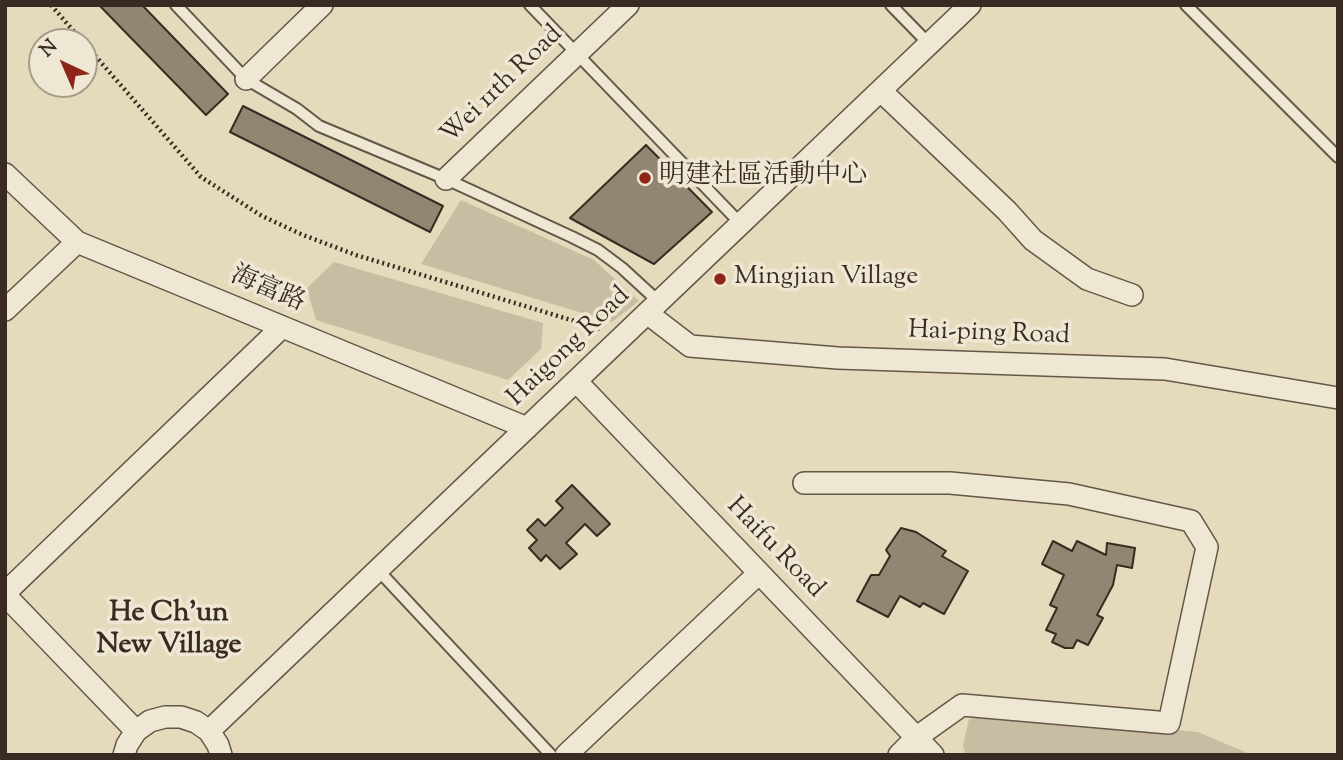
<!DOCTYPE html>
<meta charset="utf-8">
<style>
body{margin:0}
#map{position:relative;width:1343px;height:760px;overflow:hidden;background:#e5dabc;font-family:"Sorts Mill Goudy",serif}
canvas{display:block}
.frame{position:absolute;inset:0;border:7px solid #392b21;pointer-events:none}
.north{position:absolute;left:28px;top:28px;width:70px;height:70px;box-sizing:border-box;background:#eee7d3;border:2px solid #a69c8c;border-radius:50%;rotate:316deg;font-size:19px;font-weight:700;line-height:28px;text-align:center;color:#392b21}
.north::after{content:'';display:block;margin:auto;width:24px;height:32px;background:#8f2418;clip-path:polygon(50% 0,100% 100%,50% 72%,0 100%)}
</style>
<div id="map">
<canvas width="1343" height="760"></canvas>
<div class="frame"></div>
<div class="north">N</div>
</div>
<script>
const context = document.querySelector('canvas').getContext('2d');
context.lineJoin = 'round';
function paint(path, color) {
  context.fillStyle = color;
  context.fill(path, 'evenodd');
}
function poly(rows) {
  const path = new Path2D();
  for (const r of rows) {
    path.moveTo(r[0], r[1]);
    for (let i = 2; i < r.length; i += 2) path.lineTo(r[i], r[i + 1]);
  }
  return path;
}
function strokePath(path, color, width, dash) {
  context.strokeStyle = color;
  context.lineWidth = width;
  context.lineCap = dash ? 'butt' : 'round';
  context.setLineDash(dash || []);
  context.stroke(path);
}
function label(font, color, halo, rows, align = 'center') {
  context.font = font + ' "Sorts Mill Goudy","Noto Serif TC",serif';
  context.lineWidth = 7;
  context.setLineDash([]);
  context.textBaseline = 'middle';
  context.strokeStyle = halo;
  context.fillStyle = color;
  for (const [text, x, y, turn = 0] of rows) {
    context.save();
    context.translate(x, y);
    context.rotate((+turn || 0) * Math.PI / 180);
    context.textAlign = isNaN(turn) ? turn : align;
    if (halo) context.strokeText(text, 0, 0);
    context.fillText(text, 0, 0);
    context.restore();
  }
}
paint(poly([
 [461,200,594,260,639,301,612,322,421,264],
 [334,262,543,323,541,349,508,380,316,320,307,288],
 [1004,715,1198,732,1252,755,966,755,963,746,969,719]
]), '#c8bca2');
const building = poly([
 [99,5,142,5,228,94,206,115,99,5],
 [243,106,443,206,430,232,230,132,243,106],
 [646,145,712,212,654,264,570,218,646,145],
 [572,485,610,524,597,536,585,524,566,543,577,554,560,569,546,555,541,561,529,548,537,540,527,530,538,519,545,526,563,508,556,501,572,485],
 [901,528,916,532,946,551,942,556,968,571,944,614,923,603,920,607,900,596,888,617,857,601,871,575,879,575,890,556,886,550,901,528],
 [1053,541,1072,551,1077,541,1106,555,1107,543,1135,548,1132,568,1117,565,1113,585,1097,615,1103,618,1088,645,1077,640,1073,648,1065,648,1052,642,1056,634,1046,630,1057,608,1050,605,1064,575,1042,564,1053,541]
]);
paint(building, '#928672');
strokePath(building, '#392b21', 2);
const lane = poly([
 [176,5,246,79,297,109,319,126,446,179,572,237,598,250,622,268,659,302],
 [530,5,740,223],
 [891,5,929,44],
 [1186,5,1338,157],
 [378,570,551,755]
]);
const street = poly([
 [246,79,322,5],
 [881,91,1007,211,1033,240,1087,279,1132,295],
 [5,174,77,242,527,428],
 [446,179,628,5],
 [5,310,77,242],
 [647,313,690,346,838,358,1165,369,1338,398],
 [576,381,933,755],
 [804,483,950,483,1069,494,1191,521,1207,547,1169,723,962,705,917,737,899,755],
 [5,593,281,328],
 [5,595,136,731],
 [209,731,970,5],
 [124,755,127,745,136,731,150,721,165,717,181,717,196,722,209,731,218,745,221,755],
 [566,755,758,574]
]);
strokePath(lane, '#645748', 14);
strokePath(street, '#645748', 24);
strokePath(poly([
 [51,5,83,42],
 [84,43,201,177,262,216,303,235,356,255,601,329]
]), '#392b21', 4.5, [2, 3.5]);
strokePath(lane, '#eee7d3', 10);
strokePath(street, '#eee7d3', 21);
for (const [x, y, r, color] of [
 [645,178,7,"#8f2418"],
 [720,279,7,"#8f2418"]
]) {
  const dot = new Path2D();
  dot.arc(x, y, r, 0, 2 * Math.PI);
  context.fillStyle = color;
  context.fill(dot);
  strokePath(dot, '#eee7d3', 2.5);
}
label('26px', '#392b21', '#eee7d3', [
 ["Wei 11th Road",503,86,-44],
 ["海富路",267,291,23],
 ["Hai-ping Road",989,335,2],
 ["Haigong Road",570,348,-44],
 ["Haifu Road",774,549,46]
]);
label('26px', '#392b21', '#eee7d3', [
 ["明建社區活動中心",659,178],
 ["Mingjian Village",734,279]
], 'left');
label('bold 28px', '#392b21', '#eee7d3', [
 ["He Ch'un",169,615],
 ["New Village",169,647]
]);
</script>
